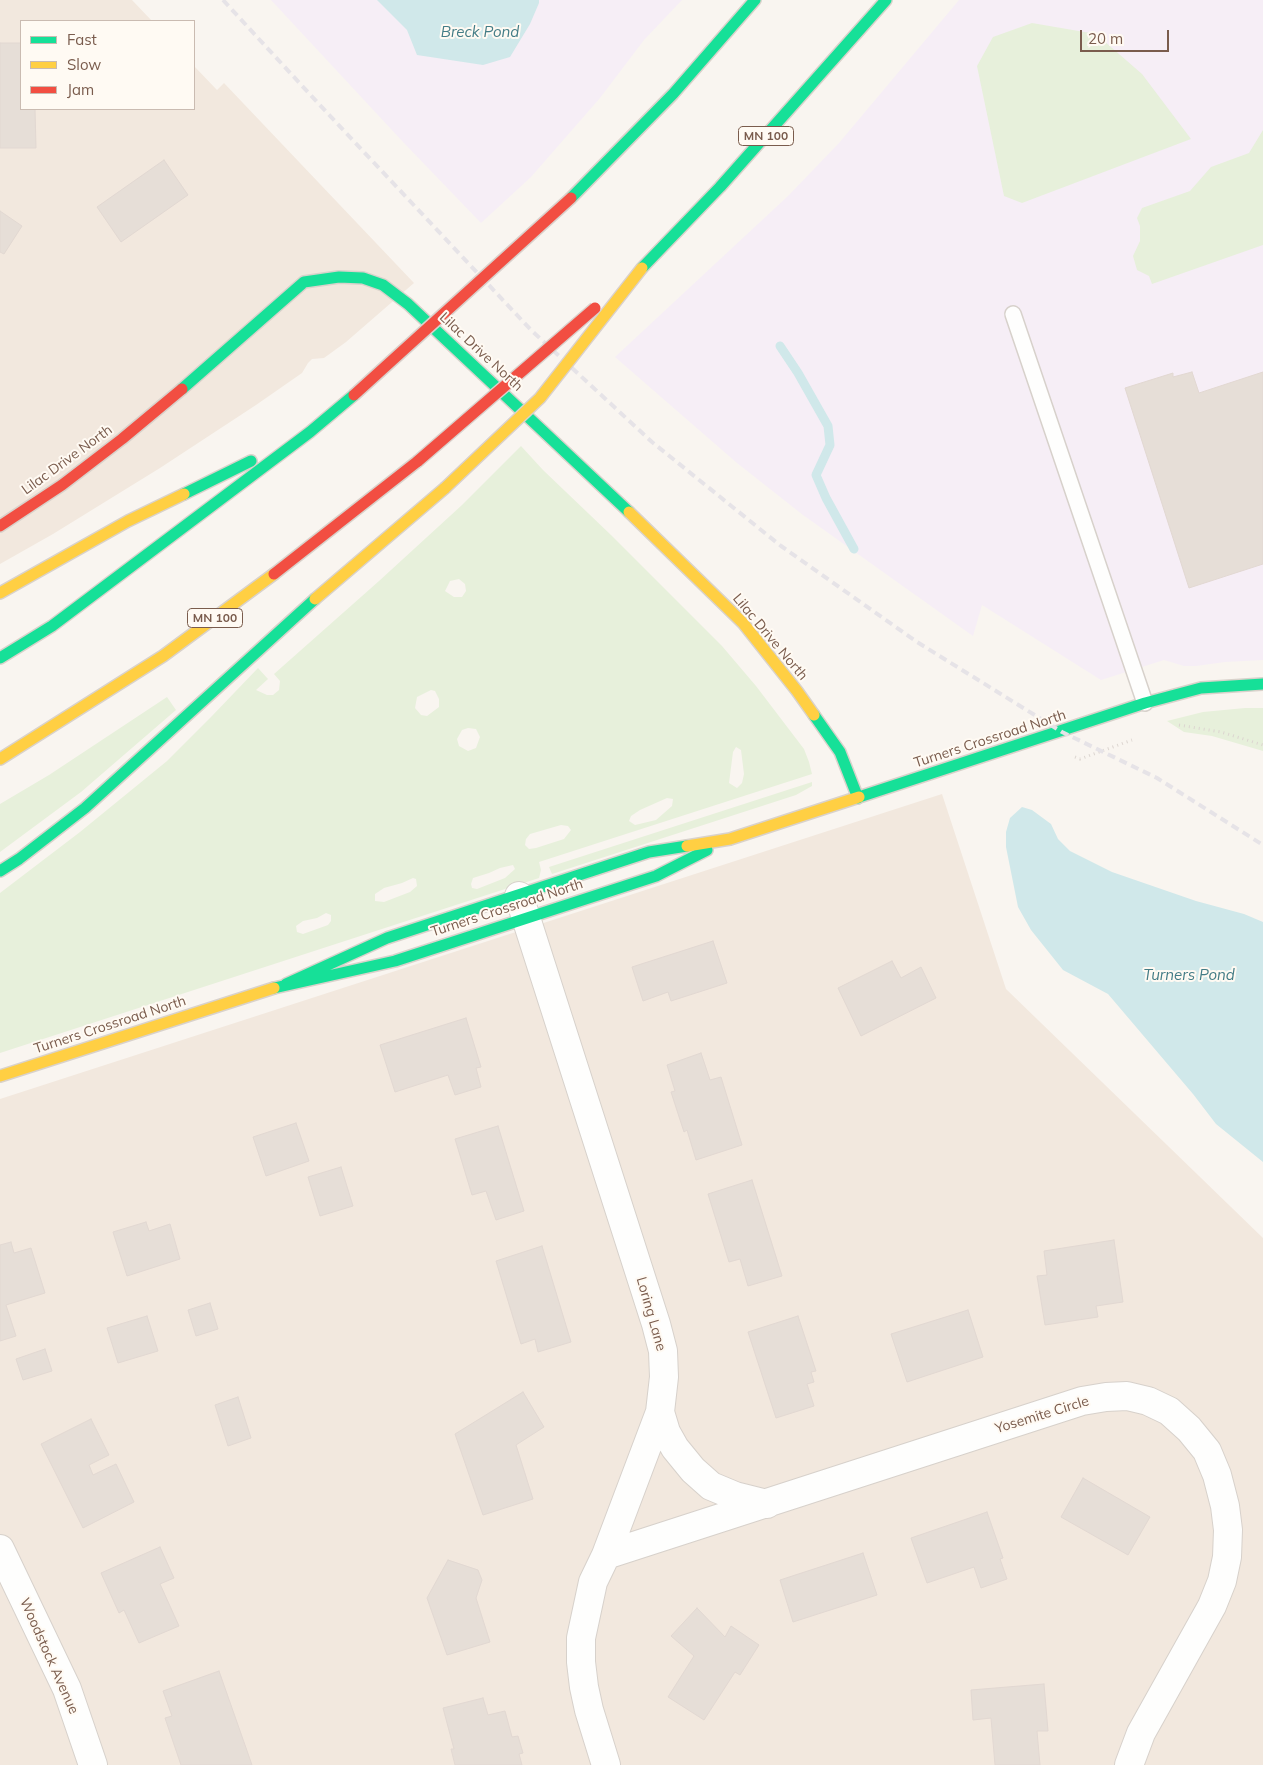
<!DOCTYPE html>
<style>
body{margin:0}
#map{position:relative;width:1263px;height:1765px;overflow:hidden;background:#f9f5f0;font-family:Mulish,sans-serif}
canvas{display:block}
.legend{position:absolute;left:20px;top:20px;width:175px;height:90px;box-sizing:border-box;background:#fffaf3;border:1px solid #cabbb1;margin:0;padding:6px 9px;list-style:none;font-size:15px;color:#7a5c4d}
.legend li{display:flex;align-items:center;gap:10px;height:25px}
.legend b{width:25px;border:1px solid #cabbb1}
.scale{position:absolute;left:1080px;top:30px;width:89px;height:22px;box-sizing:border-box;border:2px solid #7a5c4d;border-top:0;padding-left:6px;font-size:15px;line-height:18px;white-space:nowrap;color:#7a5c4d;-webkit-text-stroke:4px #fffaf3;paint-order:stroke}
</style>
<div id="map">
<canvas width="1263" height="1765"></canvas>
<ul class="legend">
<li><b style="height:6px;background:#16e098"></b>Fast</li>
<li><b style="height:6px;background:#ffcf43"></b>Slow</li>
<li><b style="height:6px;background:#f24e42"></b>Jam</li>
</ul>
<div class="scale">20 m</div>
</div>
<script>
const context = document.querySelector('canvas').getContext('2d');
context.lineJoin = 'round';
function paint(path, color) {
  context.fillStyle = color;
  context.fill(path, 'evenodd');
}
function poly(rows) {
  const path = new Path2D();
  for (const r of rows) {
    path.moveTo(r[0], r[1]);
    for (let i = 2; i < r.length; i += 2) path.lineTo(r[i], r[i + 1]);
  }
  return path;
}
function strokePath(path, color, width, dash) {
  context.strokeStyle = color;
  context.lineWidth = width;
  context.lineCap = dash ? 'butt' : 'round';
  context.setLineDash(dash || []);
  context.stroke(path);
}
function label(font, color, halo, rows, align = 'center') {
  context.font = font + ' Mulish,sans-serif';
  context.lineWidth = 4;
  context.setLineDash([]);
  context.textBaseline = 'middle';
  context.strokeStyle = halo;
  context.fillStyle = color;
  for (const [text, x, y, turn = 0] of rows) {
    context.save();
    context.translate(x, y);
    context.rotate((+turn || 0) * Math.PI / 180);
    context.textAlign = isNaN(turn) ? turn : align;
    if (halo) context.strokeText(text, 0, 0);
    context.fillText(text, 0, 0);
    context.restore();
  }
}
paint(poly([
 [0,0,132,0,152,21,21,21,21,109,194,109,194,66,217,90,224,83,414,283,346,342,324,358,312,359,308,363,302,373,256,405,160,468,53,534,0,564],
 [942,794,1006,989,1263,1238,1263,1765,0,1765,0,1099]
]), '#f2e8de');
paint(poly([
 [271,0,682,0,644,40,600,98,531,177,481,223,403,142],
 [959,0,1263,0,1263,660,1225,662,1196,666,1184,666,1164,660,1101,680,982,605,973,636,803,515,737,463,615,357,788,196,839,143]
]), '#f6eef6');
paint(poly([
 [1032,23,1096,34,1142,74,1191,139,1022,203,1004,196,977,66,993,37],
 [1263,130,1263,245,1152,284,1149,276,1137,270,1133,256,1140,241,1140,226,1137,218,1142,208,1190,191,1211,167,1249,153],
 [521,446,543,470,611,535,722,646,756,686,804,749,809,762,812,774,539,862,541,870,539,878,0,1053,0,893,80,832,167,761,211,717,258,668,268,679,256,690,267,695,273,695,279,690,280,681,274,674,379,581,462,505],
 [459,579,465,584,466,591,462,597,454,597,445,591,450,581],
 [431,690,435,691,439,699,439,707,427,716,421,715,415,708,417,697],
 [468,728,476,729,480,737,476,748,468,751,459,746,457,739,462,730],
 [736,747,741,750,744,774,742,783,737,788,729,783,733,752],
 [667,798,673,799,672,806,656,820,635,825,629,821,631,816,640,810],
 [561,825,568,826,571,830,564,839,536,848,529,849,525,845,526,839,530,834],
 [513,865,515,869,505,878,477,889,472,888,471,884,473,878,489,873,500,868],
 [413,878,416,879,417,886,410,892,384,902,375,901,375,894,384,888,402,883],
 [326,913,331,915,331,921,328,925,303,934,297,932,296,926,303,921,317,918],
 [167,697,176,710,81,792,0,852,0,804,49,775],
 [1245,708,1263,708,1263,751,1212,736,1184,732,1167,721,1203,712],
 [812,782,812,786,796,795,552,874,549,867]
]), '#e7f0db');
paint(poly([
 [377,0,539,0,539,3,530,24,510,57,483,65,417,55,407,30],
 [1022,807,1032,810,1051,824,1058,839,1070,851,1112,872,1196,901,1244,914,1263,922,1263,1162,1216,1124,1193,1094,1108,994,1063,970,1031,930,1018,907,1006,847,1006,832,1010,818]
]), '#d0e8ea');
strokePath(poly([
 [780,346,798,373,828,426,830,445,816,475,826,498,854,549]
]), '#d0e8ea', 9);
const building = poly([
 [0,43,21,43,21,109,35,109,36,148,0,148,0,43],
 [164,160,188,195,121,242,97,207,164,160],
 [0,211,22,226,4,254,0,252,0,211],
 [1192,372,1199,393,1263,372,1263,564,1189,588,1125,388,1173,373,1173,377,1192,372],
 [713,941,727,983,671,1001,668,992,643,1001,632,967,713,941],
 [892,961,901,978,921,967,936,998,861,1036,838,988,892,961],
 [466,1018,481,1067,476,1068,481,1087,455,1095,448,1075,395,1092,380,1045,466,1018],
 [701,1053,710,1080,721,1077,742,1145,696,1160,687,1130,684,1132,671,1092,675,1091,667,1065,701,1053],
 [296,1123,309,1161,266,1176,253,1137,296,1123],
 [498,1126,524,1211,496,1220,486,1191,472,1195,455,1139,498,1126],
 [341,1167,353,1206,320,1216,308,1177,341,1167],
 [752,1180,782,1276,748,1286,740,1259,729,1262,708,1194,752,1180],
 [146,1222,149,1231,170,1224,180,1259,127,1276,113,1232,146,1222],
 [1114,1240,1123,1302,1096,1306,1098,1317,1045,1325,1037,1276,1047,1275,1044,1251,1114,1240],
 [11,1242,14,1253,31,1248,45,1293,6,1305,16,1336,0,1341,0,1245,11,1242],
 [542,1246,571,1342,538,1352,535,1339,521,1344,496,1261,542,1246],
 [210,1303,218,1329,196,1336,188,1310,210,1303],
 [968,1310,983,1357,907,1382,891,1334,968,1310],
 [147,1316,158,1351,118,1363,107,1328,147,1316],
 [798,1316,816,1371,811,1372,814,1382,807,1384,814,1406,776,1418,748,1332,798,1316],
 [45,1349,52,1371,23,1380,16,1359,45,1349],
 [523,1392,544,1427,516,1445,533,1499,483,1515,455,1434,523,1392],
 [238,1397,251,1438,228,1446,215,1405,238,1397],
 [91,1419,109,1455,89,1465,93,1475,116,1464,134,1502,83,1528,41,1444,91,1419],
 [1083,1478,1150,1517,1128,1555,1061,1517,1083,1478],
 [987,1512,1003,1558,1000,1559,1007,1579,981,1588,974,1567,927,1583,911,1538,987,1512],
 [160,1547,174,1578,160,1584,179,1626,139,1643,124,1610,119,1613,101,1573,160,1547],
 [863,1553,877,1595,793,1622,780,1580,863,1553],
 [448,1560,478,1570,482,1580,476,1598,490,1642,447,1655,427,1598,448,1560],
 [697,1608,725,1637,731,1626,759,1645,740,1675,735,1672,704,1720,668,1697,694,1656,671,1636,697,1608],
 [219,1671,252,1765,181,1765,165,1718,172,1716,163,1691,219,1671],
 [1044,1684,1048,1731,1037,1731,1040,1765,995,1765,991,1718,973,1720,971,1690,1044,1684],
 [483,1698,488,1715,505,1711,512,1737,518,1736,523,1753,519,1754,522,1765,455,1765,451,1749,454,1749,443,1708,483,1698]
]);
paint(building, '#e6ded7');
strokePath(building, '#e2d8d2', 1);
const lane = poly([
 [1013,314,1145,703]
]);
const street = poly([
 [519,896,656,1324,663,1351,664,1377,660,1412,606,1555,593,1582,581,1638,581,1662,584,1687,589,1710,606,1765],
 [660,1412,666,1432,675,1448,693,1470,711,1486,735,1496,767,1504],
 [0,1549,67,1689,93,1765],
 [606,1555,1082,1401,1106,1397,1127,1396,1148,1401,1169,1411,1189,1429,1207,1451,1217,1475,1225,1506,1228,1530,1227,1557,1222,1581,1212,1606,1141,1733,1129,1765]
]);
const fast = poly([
 [571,198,673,94,755,0],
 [642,268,720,187,886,0],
 [182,389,304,282,339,277,363,278,383,285,408,304,629,512],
 [184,494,251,461],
 [0,658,52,626,310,432,354,395],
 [814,715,840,752,858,798],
 [859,797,1145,703,1201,688,1263,684],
 [0,871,19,859,85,808,315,599],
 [286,984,387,938,649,852,687,846],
 [274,988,395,961,656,876,707,850]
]);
const slow = poly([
 [629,512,743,623,797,691,814,715],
 [0,593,128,521,184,494],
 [315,599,445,488],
 [0,759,163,656,274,574],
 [687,846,730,839,859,797],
 [0,1076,274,988]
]);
const jam = poly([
 [0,526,62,485,122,439,182,389],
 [274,574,418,461]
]);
strokePath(lane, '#d7d1cb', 18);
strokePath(street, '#d7d1cb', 30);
strokePath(fast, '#d9d2cb', 14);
strokePath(slow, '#d9d2cb', 14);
strokePath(jam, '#d9d2cb', 14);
strokePath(poly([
 [1179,725,1221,732,1263,745],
 [1075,757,1080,759,1132,740]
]), '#dcd5d0', 3, [1, 4]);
strokePath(lane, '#fefefd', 15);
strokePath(street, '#fefefd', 28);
strokePath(fast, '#16e098', 11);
strokePath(slow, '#ffcf43', 11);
strokePath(jam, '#f24e42', 11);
strokePath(poly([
 [223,0,317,102,531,330,652,442,781,546,917,642,1062,732,1157,778,1263,845]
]), '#e6e3e7', 4, [8, 5]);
const slowBridge = poly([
 [445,488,540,398,642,268]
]);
const jamBridge = poly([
 [354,395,571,198],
 [418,461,595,308]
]);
strokePath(slowBridge, '#dad1cc', 14, []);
strokePath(jamBridge, '#dad1cc', 14, []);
strokePath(slowBridge, '#ffcf43', 11);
strokePath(jamBridge, '#f24e42', 11);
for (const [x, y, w] of [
 [766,136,55],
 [215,618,55]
]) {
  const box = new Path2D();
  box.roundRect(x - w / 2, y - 9.5, w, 19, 4);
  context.fillStyle = '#fffaf3';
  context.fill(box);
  strokePath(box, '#7a5c4d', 1);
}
label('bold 12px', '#7a5c4d', null, [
 ["MN 100",766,136],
 ["MN 100",215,618]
]);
label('14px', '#7a5c4d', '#fffaf3', [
 ["Lilac Drive North",481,352,43],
 ["Lilac Drive North",67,460,-36],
 ["Lilac Drive North",770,637,50],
 ["Turners Crossroad North",990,739,-18],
 ["Turners Crossroad North",507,908,-18],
 ["Turners Crossroad North",110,1025,-18],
 ["Loring Lane",651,1314,74],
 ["Yosemite Circle",1042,1415,-17],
 ["Woodstock Avenue",49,1656,66]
]);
label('italic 15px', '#437c86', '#fffaf3', [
 ["Breck Pond",480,32],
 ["Turners Pond",1189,975]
]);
</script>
